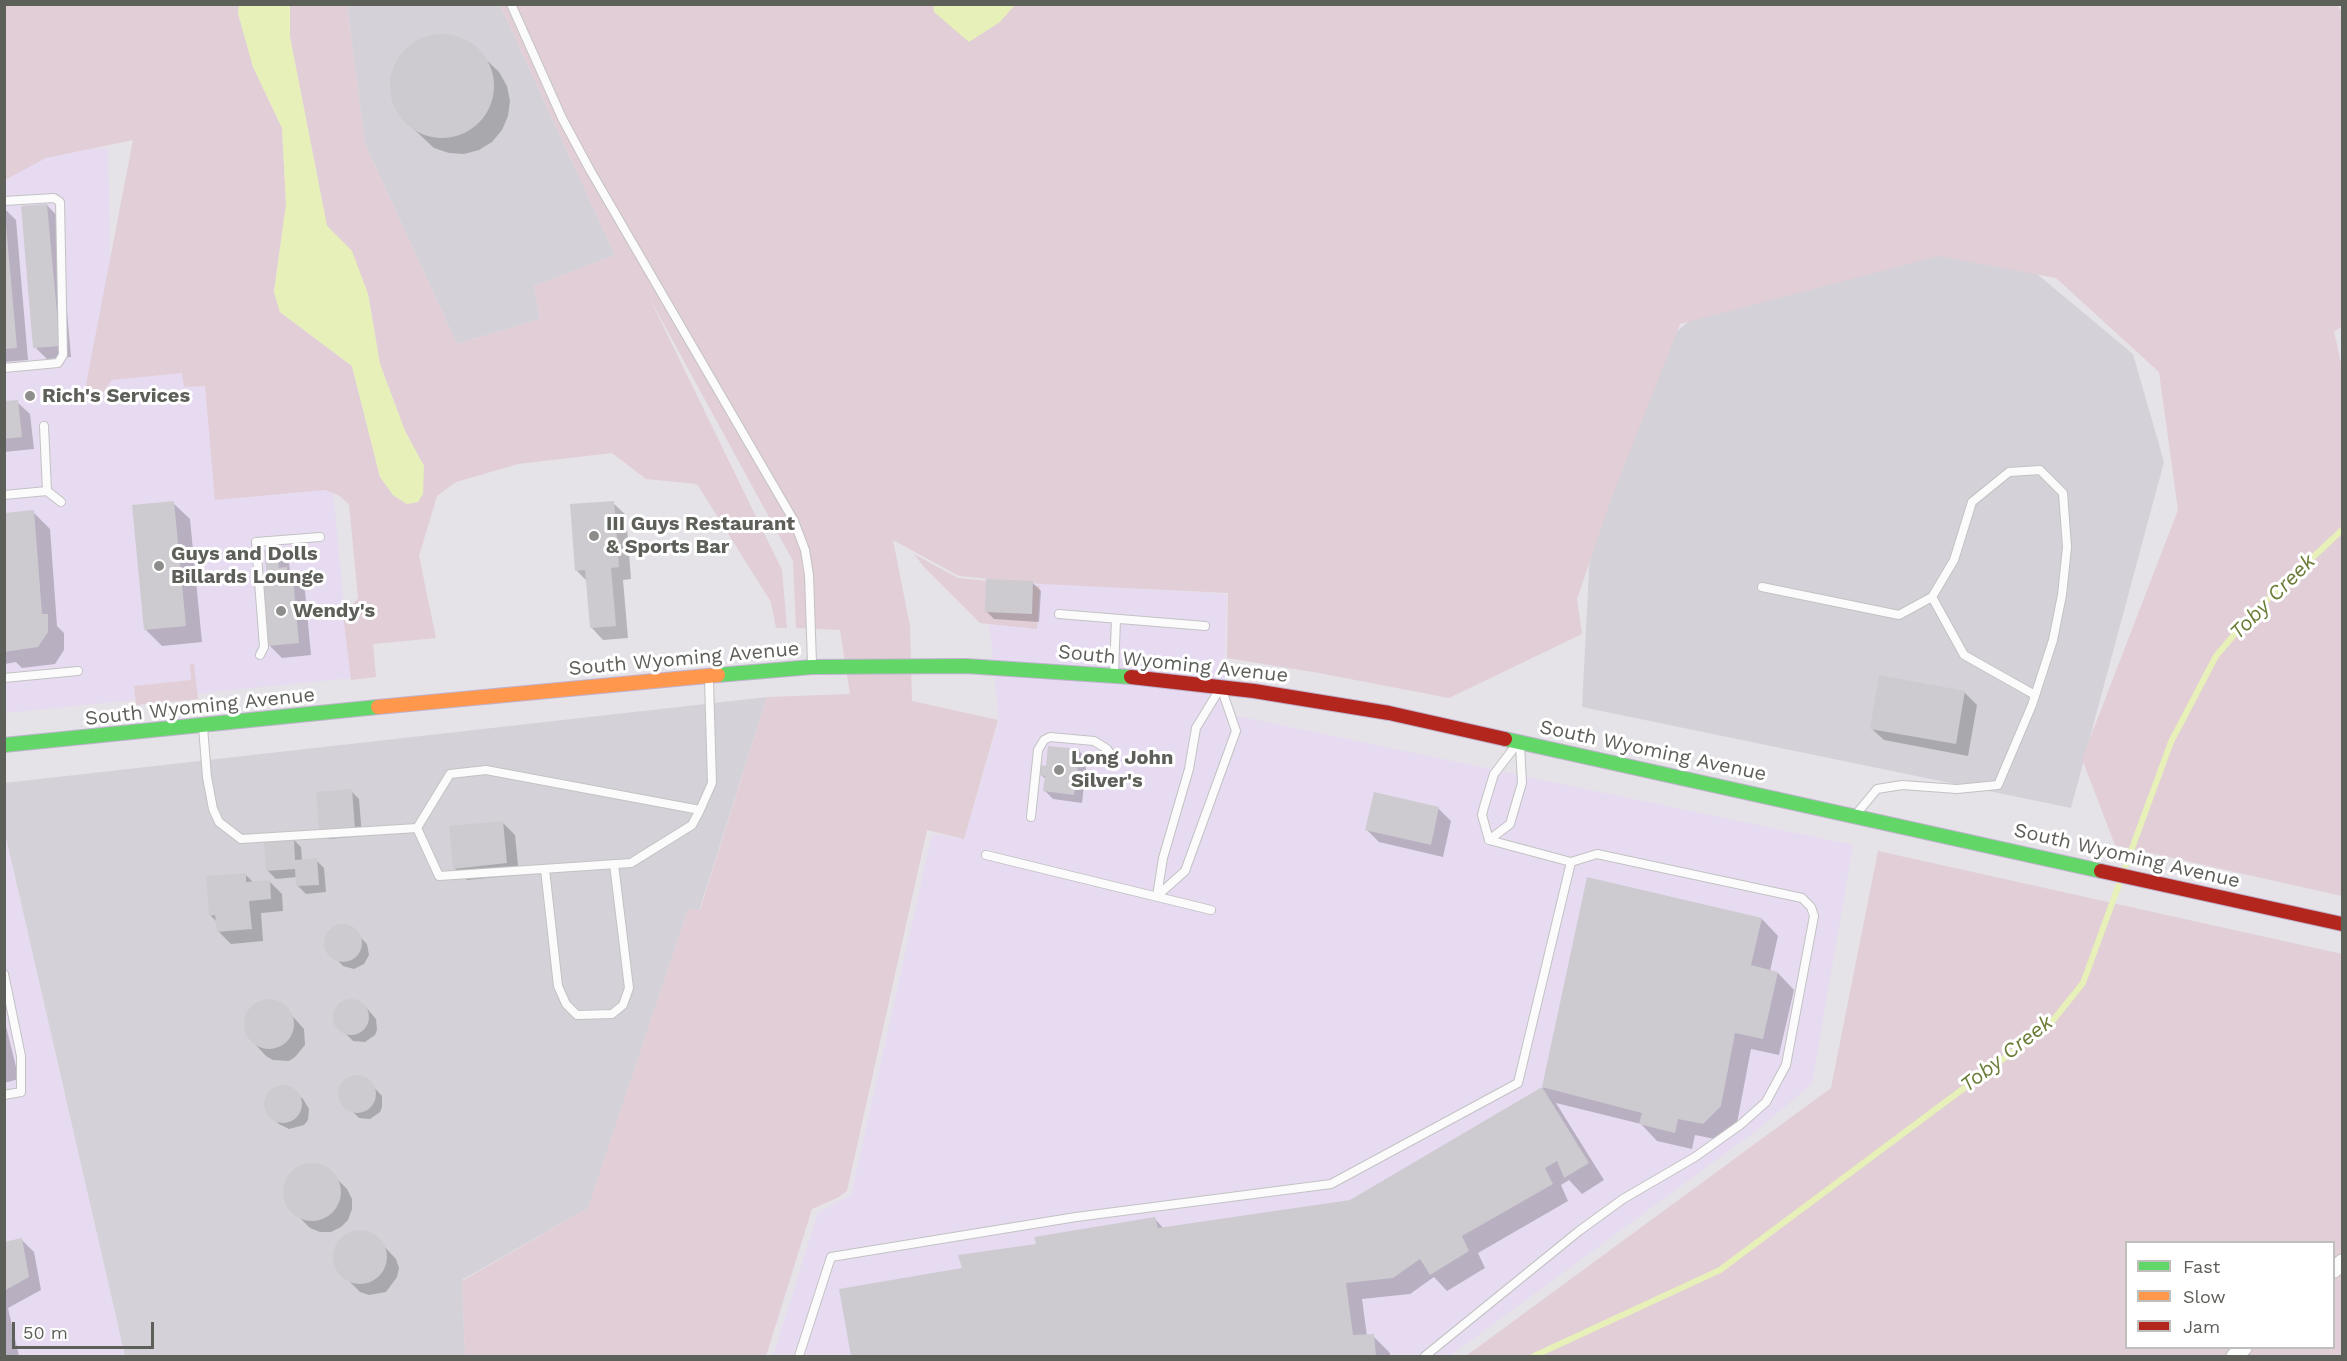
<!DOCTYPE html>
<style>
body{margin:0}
#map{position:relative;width:2347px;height:1361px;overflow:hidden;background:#e5e2e8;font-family:"Work Sans",sans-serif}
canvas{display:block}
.frame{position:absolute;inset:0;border:6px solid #5d5f59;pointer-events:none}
.legend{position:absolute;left:2125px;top:1241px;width:210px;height:108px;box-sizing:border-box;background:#fff;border:2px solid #bebfbd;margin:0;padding:8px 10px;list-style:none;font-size:18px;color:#5d5f59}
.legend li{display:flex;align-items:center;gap:12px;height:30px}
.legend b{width:30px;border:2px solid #bebfbd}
.scale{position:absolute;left:12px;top:1322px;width:142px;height:27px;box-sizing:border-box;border:3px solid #5d5f59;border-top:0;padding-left:8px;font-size:18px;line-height:21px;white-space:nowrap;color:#5d5f59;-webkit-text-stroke:4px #fff;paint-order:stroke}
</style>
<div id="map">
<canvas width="2347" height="1361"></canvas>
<div class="frame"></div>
<ul class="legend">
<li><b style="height:8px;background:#63d668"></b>Fast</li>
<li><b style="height:8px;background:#ff974d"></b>Slow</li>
<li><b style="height:8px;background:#b3261e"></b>Jam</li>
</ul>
<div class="scale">50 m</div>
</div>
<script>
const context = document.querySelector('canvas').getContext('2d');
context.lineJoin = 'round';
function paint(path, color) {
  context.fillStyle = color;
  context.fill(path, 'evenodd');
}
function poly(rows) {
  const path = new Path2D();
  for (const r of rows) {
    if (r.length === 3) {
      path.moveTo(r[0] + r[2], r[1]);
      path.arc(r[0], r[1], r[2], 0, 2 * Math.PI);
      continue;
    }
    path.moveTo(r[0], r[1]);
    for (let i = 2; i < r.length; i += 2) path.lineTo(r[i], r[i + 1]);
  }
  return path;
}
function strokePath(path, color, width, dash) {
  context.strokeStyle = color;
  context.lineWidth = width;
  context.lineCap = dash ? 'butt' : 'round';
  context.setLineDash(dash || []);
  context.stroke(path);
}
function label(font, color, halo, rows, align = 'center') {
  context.font = font + ' "Work Sans",sans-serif';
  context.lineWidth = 6;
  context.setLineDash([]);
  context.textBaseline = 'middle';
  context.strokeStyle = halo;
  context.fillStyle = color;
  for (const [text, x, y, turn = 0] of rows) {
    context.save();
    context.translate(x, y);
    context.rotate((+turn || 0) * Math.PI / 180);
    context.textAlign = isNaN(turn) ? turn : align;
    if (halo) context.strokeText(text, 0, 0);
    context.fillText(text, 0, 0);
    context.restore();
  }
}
paint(poly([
 [108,148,112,352,227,341,331,471,351,678,5,713,4,152],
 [985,579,1227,594,1223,713,1853,845,1812,1084,1761,1127,1450,1356,773,1356,818,1213,851,1195,932,834,964,839,999,721],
 [5,833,125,1356,5,1356]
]), '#e7dbf2');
paint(poly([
 [347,5,500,5,615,255,534,286,540,319,457,344,365,144],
 [1958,208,2133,354,2164,462,2071,808,1582,707,1591,532,1662,344,1750,269],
 [767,697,699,911,688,909,588,1208,462,1280,465,1356,125,1356,5,833,4,783]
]), '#d4d2d8');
paint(poly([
 [5,5,239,5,238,13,253,67,282,128,286,204,274,292,280,312,352,366,380,477,393,495,407,504,417,502,424,466,405,431,380,364,368,294,352,252,327,226,290,37,290,5,347,5,365,144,457,344,540,319,534,286,615,255,500,5,2336,5,2342,11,2342,326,2334,332,2342,367,2342,896,2115,845,2082,759,2178,510,2159,372,2056,278,1939,256,1680,324,1611,499,1577,599,1582,634,1449,698,1319,673,1227,658,1228,593,1042,584,959,576,893,540,910,626,912,701,998,720,964,839,927,830,847,1191,839,1197,812,1209,766,1356,465,1356,462,1281,588,1208,688,909,700,910,767,697,850,694,840,630,796,628,793,561,649,297,782,570,787,628,776,628,771,602,697,484,646,479,612,453,518,464,456,482,437,496,419,556,436,638,373,644,376,677,351,680,343,615,358,598,349,504,338,495,325,490,215,500,205,386,184,387,182,373,112,380,99,398,83,400,133,140,46,158,5,180],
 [914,554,958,578,1040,586,1037,629,980,623,925,568],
 [190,664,194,664,198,699,136,705,134,686,191,680],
 [1878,851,2342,954,2342,1356,1466,1356,1831,1088],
 [2126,1242,2334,1242,2334,1348,2126,1348]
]), '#e2ced6');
paint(poly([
 [239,5,290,5,290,37,327,226,352,251,368,294,380,364,405,431,424,466,423,494,418,502,407,504,393,495,380,477,352,366,280,312,274,292,286,204,282,128,253,67,238,13],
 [933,5,933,4,1015,5,1000,22,969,42,934,12]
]), '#e6f0b8');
paint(poly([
 [439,35,455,37,470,44,499,72,507,86,510,101,508,116,502,130,492,142,479,150,464,154,449,153,434,148,404,120,395,106,391,90,392,74,398,59,409,47,423,38],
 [47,205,59,218,71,357,47,359,35,347],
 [4,208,16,220,28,360,4,362],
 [17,402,30,414,34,449,4,452,4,403],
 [173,503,190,519,202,642,162,646,145,629],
 [613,503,626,515,631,579,623,580,628,638,603,640,591,627,587,581,576,570],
 [33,512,50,529,57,626,64,633,64,650,55,664,22,668,16,662,5,664,4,670,4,515],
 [276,550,289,563,290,571,305,591,311,655,282,658,270,646,269,580],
 [1033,583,1041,591,1039,622,994,619,986,611],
 [1964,692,1977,705,1968,756,1884,740,1871,728],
 [1079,751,1087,759,1082,803,1053,799,1045,791,1046,779,1041,775,1047,767],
 [351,791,359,799,362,836,329,839,321,831],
 [1375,794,1439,809,1451,821,1443,857,1379,842,1366,829],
 [503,823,515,835,519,875,467,880,454,868],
 [293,839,301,847,302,861,316,860,324,868,326,892,306,894,298,886,297,877,276,879,268,871],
 [245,874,254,883,269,881,282,894,283,911,261,913,263,941,231,944,218,931,218,923,210,915],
 [1589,879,1762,919,1778,936,1770,971,1778,973,1794,990,1779,1055,1751,1049,1737,1123,1720,1140,1695,1135,1692,1149,1657,1141,1641,1124,1556,1103,1604,1180,1582,1194,1569,1180,1561,1185,1568,1201,1478,1253,1485,1268,1447,1291,1434,1277,1410,1294,1362,1299,1367,1336,1373,1336,1390,1353,1390,1356,852,1356,840,1290,964,1269,1038,1245,1155,1219,1164,1229,1350,1202,1543,1088],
 [339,926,350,927,367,944,369,955,364,964,354,969,343,966,327,949,327,937,334,928],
 [355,1000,364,1005,376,1019,377,1030,375,1035,365,1042,353,1041,336,1024,335,1012,340,1003],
 [274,1001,287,1010,304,1029,305,1045,295,1057,289,1061,273,1060,266,1056,253,1042,246,1029,248,1014,259,1003],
 [4,1018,19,1079,4,1083],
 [361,1077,370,1083,382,1096,382,1107,380,1112,370,1119,359,1118,342,1101,340,1089,342,1085,350,1078],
 [278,1087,290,1088,303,1099,309,1109,308,1120,304,1125,289,1129,279,1124,270,1115,266,1104,269,1094],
 [316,1164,326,1168,347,1189,352,1199,352,1209,348,1220,341,1227,331,1232,320,1232,310,1228,289,1207,285,1197,285,1187,288,1177,295,1170,305,1165],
 [358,1231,368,1232,376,1238,396,1259,399,1268,397,1277,386,1292,369,1295,360,1292,339,1271,335,1261,335,1251,340,1241,348,1234],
 [22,1240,34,1252,41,1290,8,1308,19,1356,4,1356,4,1243]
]), '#0003');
strokePath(poly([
 [2124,870,2171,742,2216,656,2251,615,2342,530],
 [1534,1356,1720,1270,2050,1024,2083,983,2121,879]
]), '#e6f0b8', 6);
paint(poly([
 [442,86,52],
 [47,204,60,346,33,348,21,206],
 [4,225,6,225,17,348,4,349],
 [18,400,22,437,4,439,4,401],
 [174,501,186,626,144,630,132,505],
 [614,501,619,567,611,568,616,626,590,628,585,570,575,571,570,504],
 [34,510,42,614,48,614,48,632,38,647,4,652,4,513],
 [277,549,279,568,287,567,288,577,293,577,299,643,268,646,262,579,267,578,264,550],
 [986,579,1033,581,1032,614,985,612],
 [1879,675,1965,691,1956,744,1870,729],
 [1048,746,1080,749,1074,795,1043,791,1045,776,1040,775,1041,765,1046,766],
 [352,789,355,829,319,832,316,792],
 [1374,792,1439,807,1431,845,1365,830],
 [503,821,507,863,453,869,449,826],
 [294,838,295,860,317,858,319,885,296,886,295,869,266,871,264,840],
 [246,873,246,882,270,880,271,899,249,901,252,929,217,932,215,915,209,916,206,876],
 [1587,877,1762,918,1751,965,1778,972,1763,1039,1735,1033,1721,1106,1703,1124,1678,1119,1675,1133,1639,1124,1642,1113,1542,1087,1589,1163,1564,1178,1557,1161,1545,1168,1553,1184,1462,1236,1469,1251,1430,1275,1420,1259,1393,1278,1346,1283,1353,1335,1374,1334,1376,1356,851,1356,839,1289,962,1268,958,1255,1036,1244,1034,1237,1155,1217,1158,1228,1350,1200,1542,1087],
 [343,943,19],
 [351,1017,18],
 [269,1024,25],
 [357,1094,19],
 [283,1104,19],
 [312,1192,29],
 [360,1257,27],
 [22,1238,29,1277,4,1291,4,1242]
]), '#cdcbd0');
const lane = poly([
 [511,4,562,118,590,170,794,521,805,550,809,575,812,663],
 [4,201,54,198,60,202,63,355,58,363,4,368],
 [47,491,61,502],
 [4,495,47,491,44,426],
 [1762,587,1899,615,1932,597,1954,560,1972,502,2009,472,2040,470,2063,493,2067,547,2062,595,2053,640,2032,705,1998,785,1957,789,1902,785,1877,789,1858,812],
 [1932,597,1964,655,2035,695],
 [1059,614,1205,626],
 [260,655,264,647,256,542,320,537],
 [1114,673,1116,619],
 [4,678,78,671],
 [1221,687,1236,731,1185,871,1157,896,1163,858,1189,769,1196,728,1221,687],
 [203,727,207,777,213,809,219,822,241,839,417,828,450,774,486,770,700,810,712,783,709,680],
 [1031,817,1038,750,1044,740,1050,737,1094,741,1107,749,1115,760],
 [417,828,439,876,631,863,692,825,700,810],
 [1489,840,1510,824,1522,783,1520,745],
 [1489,840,1482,815,1484,807,1494,774,1517,744],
 [986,855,1211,910],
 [545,869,558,986,566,1004,577,1015,612,1014,623,1005,629,988,614,864],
 [4,974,21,1056,21,1092,4,1095],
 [799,1356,831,1257,1076,1217,1331,1184,1518,1083,1571,862],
 [1425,1356,1579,1231,1623,1199,1695,1157,1740,1125,1766,1102,1786,1065,1814,916,1811,907,1802,898,1597,854,1571,862,1489,840]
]);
const street = poly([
 [2334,1270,2342,1262],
 [2234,1356,2244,1348]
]);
const fast = poly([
 [718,675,812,667,966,666,1131,677],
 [1505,739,2101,871],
 [4,745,378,707]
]);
const slow = poly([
 [378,707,718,675]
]);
const jam = poly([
 [1131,677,1254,691,1389,713,1505,739],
 [2101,871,2342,924]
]);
strokePath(lane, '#c3c2c3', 10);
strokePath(street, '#c3c2c3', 17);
strokePath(fast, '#bfb2ce', 16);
strokePath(slow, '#bfb2ce', 16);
strokePath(jam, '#bfb2ce', 16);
strokePath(lane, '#fbfbfc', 8);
strokePath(street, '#fbfbfc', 15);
strokePath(fast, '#63d668', 14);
strokePath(slow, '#ff974d', 14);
strokePath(jam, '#b3261e', 14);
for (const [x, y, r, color] of [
 [30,396,6,"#8d8d8b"],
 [594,536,6,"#8d8d8b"],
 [159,566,6,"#8d8d8b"],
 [281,611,6,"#8d8d8b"],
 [1059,770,6,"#8d8d8b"]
]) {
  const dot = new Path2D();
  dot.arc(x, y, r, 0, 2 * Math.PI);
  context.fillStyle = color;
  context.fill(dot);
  strokePath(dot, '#fff', 2);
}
label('bold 20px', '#5d5f59', '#fff', [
 ["Rich's Services",42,396],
 ["III Guys Restaurant",606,524],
 ["& Sports Bar",606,547],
 ["Guys and Dolls",171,554],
 ["Billards Lounge",171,577],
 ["Wendy's",293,611],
 ["Long John",1071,758],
 ["Silver's",1071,781]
], 'left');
label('20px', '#5d5f59', '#fff', [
 ["South Wyoming Avenue",684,659,-5],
 ["South Wyoming Avenue",1173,664,6],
 ["South Wyoming Avenue",200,707,-6],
 ["South Wyoming Avenue",1653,751,12],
 ["South Wyoming Avenue",2127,856,13]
]);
label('italic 21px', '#6a7c37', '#fff', [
 ["Toby Creek",2273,597,-45],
 ["Toby Creek",2007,1054,-38]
]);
</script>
